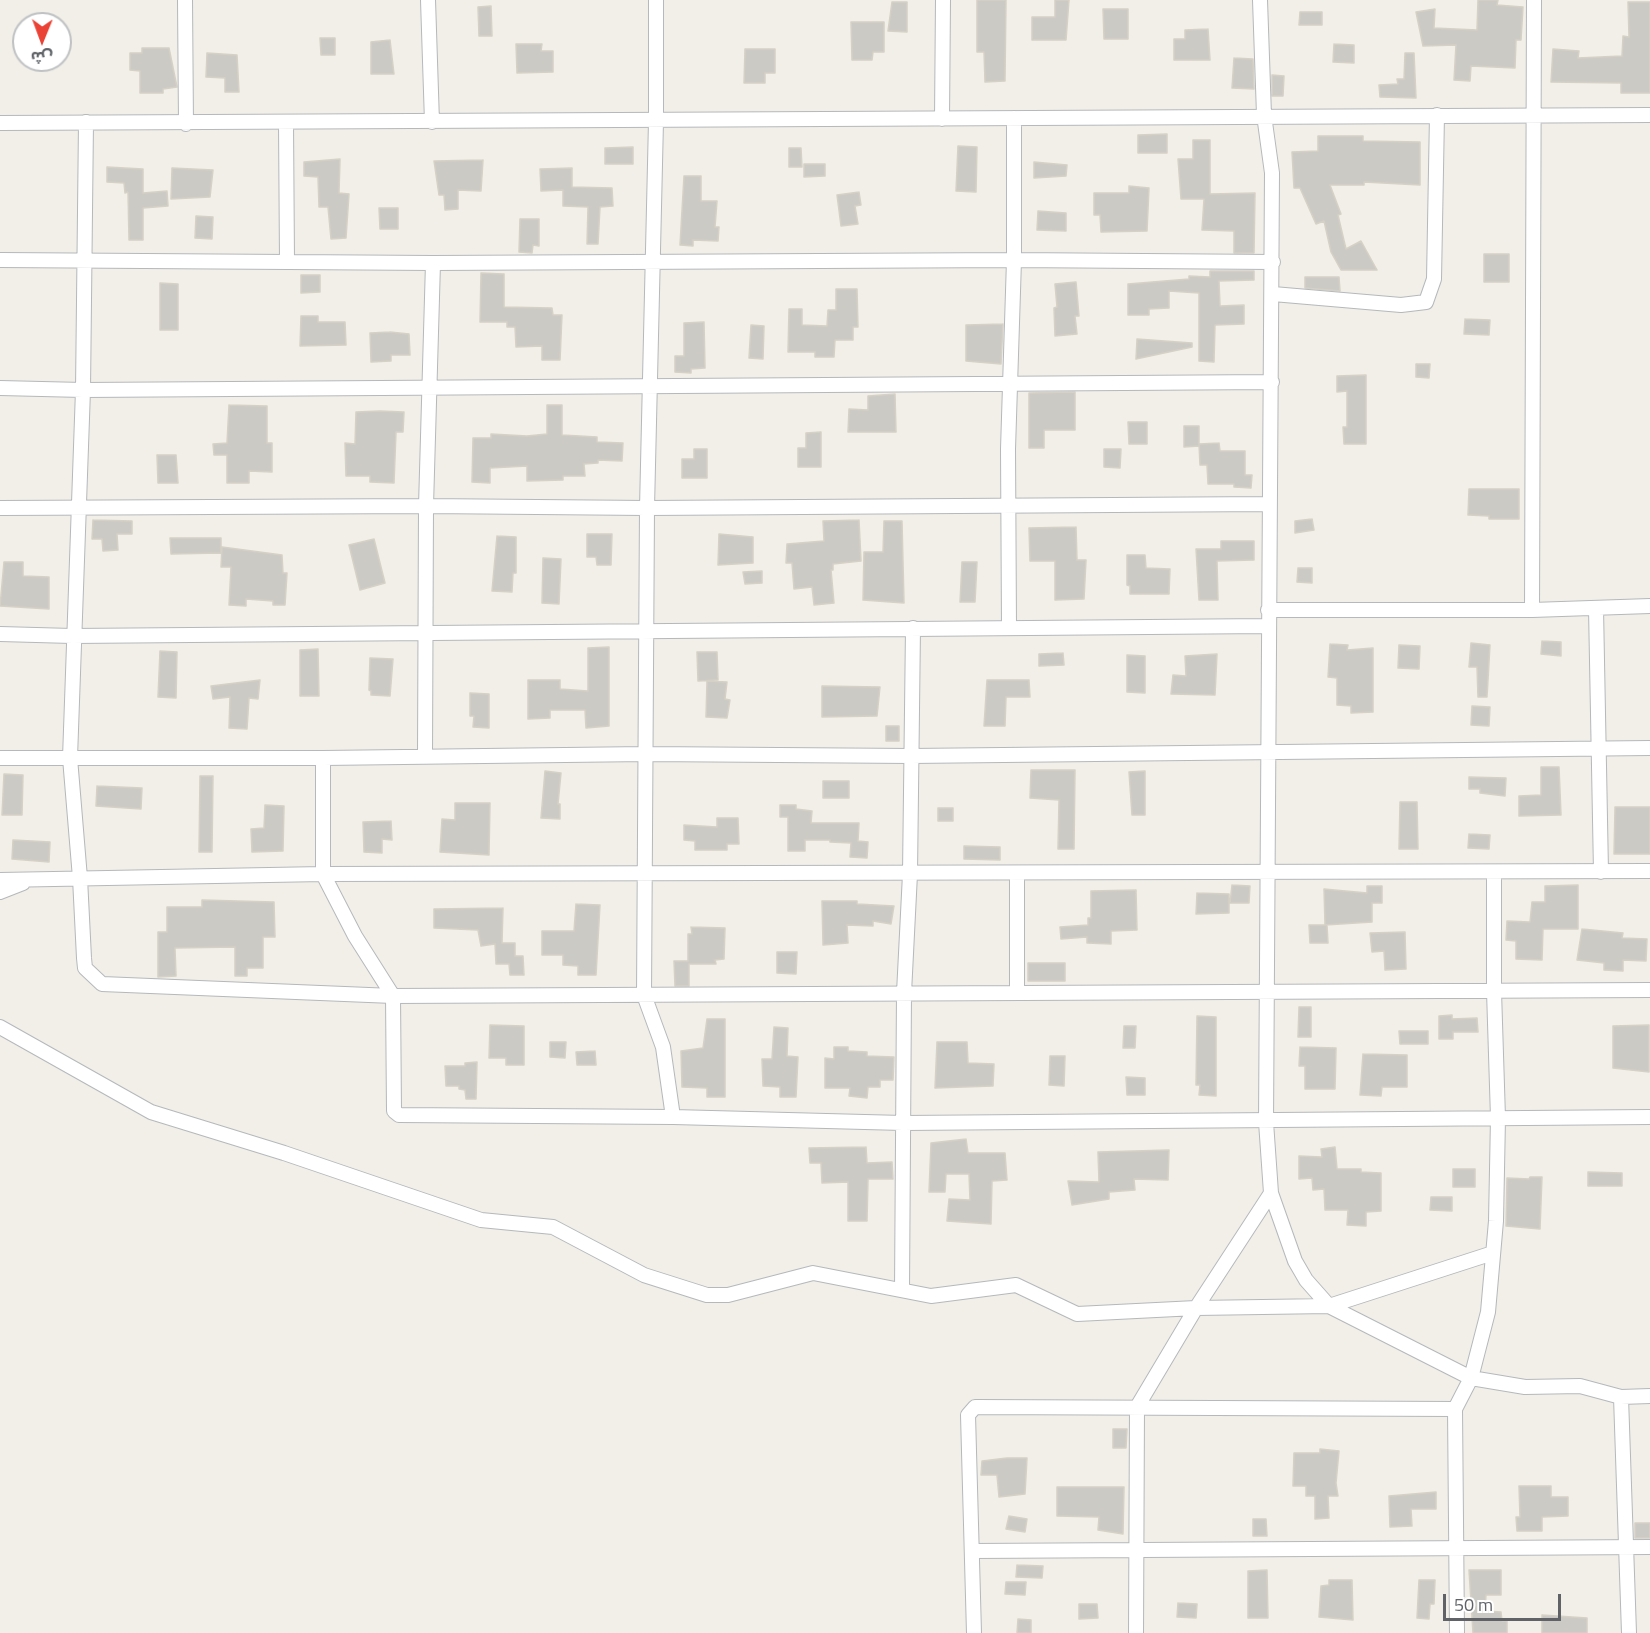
<!DOCTYPE html>
<meta charset="utf-8">
<style>
body{margin:0}
#map{position:relative;width:1650px;height:1633px;overflow:hidden;background:#f1efe8;font-family:"Titillium Web","Noto Sans Arabic",sans-serif}
canvas{display:block}
.north{position:absolute;left:12px;top:12px;width:60px;height:60px;box-sizing:border-box;background:#fff;border:2px solid #bfc1c3;border-radius:50%;rotate:181deg;font-size:16px;font-weight:700;line-height:24px;text-align:center;color:#5f6368}
.north::after{content:'';display:block;margin:auto;width:21px;height:27px;background:#ea4335;clip-path:polygon(50% 0,100% 100%,50% 72%,0 100%)}
.scale{position:absolute;left:1443px;top:1594px;width:118px;height:27px;box-sizing:border-box;border:3px solid #5f6368;border-top:0;padding-left:8px;font-size:18px;line-height:21px;white-space:nowrap;color:#5f6368;-webkit-text-stroke:4px #fff;paint-order:stroke}
</style>
<div id="map">
<canvas width="1650" height="1633"></canvas>
<div class="north">ش</div>
<div class="scale">50 m</div>
</div>
<script>
const context = document.querySelector('canvas').getContext('2d');
context.lineJoin = 'round';
function paint(path, color) {
  context.fillStyle = color;
  context.fill(path, 'evenodd');
}
function poly(rows) {
  const path = new Path2D();
  for (const r of rows) {
    path.moveTo(r[0], r[1]);
    for (let i = 2; i < r.length; i += 2) path.lineTo(r[i], r[i + 1]);
  }
  return path;
}
function strokePath(path, color, width, dash) {
  context.strokeStyle = color;
  context.lineWidth = width;
  context.lineCap = dash ? 'butt' : 'round';
  context.setLineDash(dash || []);
  context.stroke(path);
}
const building = poly([
 [977,0,1006,0,1005,81,985,82,984,52,977,52,977,0],
 [1055,0,1069,0,1066,40,1032,40,1032,17,1055,17,1055,0],
 [1478,0,1498,0,1497,5,1523,7,1521,40,1516,40,1515,68,1471,66,1470,81,1454,80,1456,45,1423,46,1416,12,1435,9,1434,28,1477,30,1478,0],
 [892,2,907,2,907,32,888,31,892,2],
 [1628,2,1650,2,1650,93,1621,93,1621,83,1551,82,1553,49,1579,51,1578,58,1622,56,1623,36,1629,37,1628,2],
 [491,6,492,36,479,36,478,7,491,6],
 [1103,9,1128,9,1128,39,1104,39,1103,9],
 [1300,12,1322,12,1322,25,1299,25,1300,12],
 [851,22,884,22,884,52,873,52,872,60,852,60,851,22],
 [1208,29,1210,60,1174,60,1174,39,1185,39,1185,30,1208,29],
 [320,38,335,38,335,55,321,55,320,38],
 [390,40,394,74,371,74,371,42,390,40],
 [516,44,542,44,541,51,553,51,553,72,517,73,516,44],
 [1334,44,1354,45,1354,63,1333,62,1334,44],
 [142,48,169,48,177,87,163,89,163,93,140,93,140,71,130,70,130,53,142,53,142,48],
 [745,49,775,49,775,73,765,73,765,83,744,83,745,49],
 [207,53,237,55,239,92,225,92,225,78,206,77,207,53],
 [1405,53,1414,53,1416,98,1380,97,1379,85,1398,84,1397,79,1404,79,1405,53],
 [1234,58,1253,59,1254,89,1232,88,1234,58],
 [1272,75,1284,76,1283,96,1272,96,1272,75],
 [1167,134,1167,153,1138,153,1138,135,1167,134],
 [1318,136,1363,136,1363,141,1420,142,1420,185,1364,182,1364,185,1330,185,1341,214,1338,215,1346,249,1361,241,1377,270,1341,270,1331,252,1324,221,1316,224,1300,188,1294,188,1292,152,1318,151,1318,136],
 [1193,140,1210,140,1210,194,1255,193,1254,253,1234,253,1234,231,1202,230,1204,199,1181,199,1178,159,1193,159,1193,140],
 [958,146,977,147,976,192,956,191,958,146],
 [633,147,633,164,605,164,605,148,633,147],
 [789,148,801,148,802,167,789,167,789,148],
 [340,159,339,193,349,194,346,238,331,239,328,207,319,207,318,177,304,176,304,162,340,159],
 [483,160,481,191,458,190,458,209,445,210,444,195,439,195,434,161,483,160],
 [1034,162,1067,165,1066,176,1034,178,1034,162],
 [804,164,825,164,825,176,804,177,804,164],
 [107,167,143,169,143,193,167,191,168,206,143,208,143,240,129,240,128,192,125,193,124,183,107,182,107,167],
 [172,168,213,170,210,197,171,199,172,168],
 [572,168,572,187,612,188,613,206,600,207,598,244,587,244,588,207,563,206,563,190,541,191,540,169,572,168],
 [684,176,701,176,701,201,717,201,715,227,719,227,718,241,693,240,693,246,680,245,684,176],
 [1129,186,1149,188,1147,231,1101,232,1100,215,1094,215,1094,193,1129,193,1129,186],
 [859,192,861,205,855,206,858,224,841,226,837,195,859,192],
 [379,208,398,208,398,229,380,229,379,208],
 [1038,211,1066,213,1066,231,1037,230,1038,211],
 [196,216,213,217,212,239,195,238,196,216],
 [520,219,539,219,539,246,533,245,532,253,519,252,520,219],
 [1484,254,1509,254,1509,282,1484,282,1484,254],
 [1210,271,1254,271,1254,280,1219,281,1220,306,1244,305,1244,324,1215,325,1214,362,1199,361,1199,293,1169,291,1169,308,1149,309,1149,315,1128,315,1128,284,1189,279,1189,276,1210,277,1210,271],
 [481,273,504,274,504,307,552,308,553,315,562,315,560,360,542,360,542,346,516,347,515,327,507,327,507,322,480,322,481,273],
 [301,275,320,275,320,292,301,293,301,275],
 [1305,277,1339,277,1340,291,1305,288,1305,277],
 [1076,282,1079,316,1075,316,1077,334,1055,336,1054,308,1057,307,1055,284,1076,282],
 [160,283,178,284,178,330,160,330,160,283],
 [836,289,857,289,858,327,853,327,853,340,835,340,834,357,815,357,815,352,788,352,789,309,802,309,802,325,827,326,828,310,836,310,836,289],
 [301,316,318,316,318,322,345,322,346,345,300,346,301,316],
 [1465,319,1490,320,1489,335,1464,334,1465,319],
 [704,322,705,368,691,369,691,373,675,372,675,356,684,356,684,323,704,322],
 [1003,324,1001,364,966,361,966,325,1003,324],
 [751,325,764,326,763,359,749,358,751,325],
 [390,332,409,334,410,355,391,355,391,361,371,362,370,333,390,332],
 [1137,339,1192,343,1192,347,1136,359,1137,339],
 [1416,364,1430,364,1429,378,1416,377,1416,364],
 [1366,375,1366,444,1344,444,1343,427,1347,427,1347,391,1337,392,1337,376,1366,375],
 [1075,392,1075,430,1044,430,1044,448,1029,448,1029,393,1075,392],
 [895,394,896,432,848,432,849,409,868,410,868,396,895,394],
 [229,405,267,406,267,443,272,443,272,472,249,471,249,483,227,483,227,455,214,455,213,444,227,443,229,405],
 [547,405,562,405,562,435,597,437,597,442,623,443,622,461,598,460,598,463,584,464,585,476,563,476,563,480,527,481,527,466,490,468,490,483,472,482,473,438,491,438,491,434,527,436,547,434,547,405],
 [380,411,404,412,403,432,396,432,394,483,370,482,370,476,346,476,345,443,355,444,356,412,380,411],
 [1128,422,1147,422,1147,444,1129,444,1128,422],
 [1184,426,1199,426,1199,446,1184,447,1184,426],
 [821,432,821,467,798,467,798,448,806,448,806,433,821,432],
 [1219,443,1220,451,1245,451,1245,475,1252,475,1251,488,1234,487,1234,484,1208,484,1207,465,1200,465,1199,444,1219,443],
 [694,449,707,449,707,478,682,478,682,459,694,459,694,449],
 [1104,449,1121,449,1120,468,1104,467,1104,449],
 [157,455,176,455,178,483,158,483,157,455],
 [1469,489,1519,489,1519,519,1489,519,1489,516,1468,515,1469,489],
 [1312,519,1314,530,1295,533,1295,521,1312,519],
 [93,520,132,521,132,534,117,534,118,550,103,551,102,539,92,539,93,520],
 [859,520,861,561,833,564,833,570,831,570,834,603,814,605,812,587,794,589,792,563,786,563,787,544,824,541,823,521,859,520],
 [884,521,902,521,904,603,863,600,864,552,883,552,884,521],
 [1076,527,1077,560,1086,560,1084,599,1055,600,1055,561,1030,561,1029,528,1076,527],
 [587,534,612,534,611,565,597,565,596,557,587,557,587,534],
 [719,534,753,537,753,563,718,565,719,534],
 [497,536,516,537,516,573,513,573,512,592,492,591,497,536],
 [170,538,221,538,221,553,171,554,170,538],
 [374,539,385,583,360,590,349,545,374,539],
 [1221,541,1254,541,1254,560,1217,561,1218,600,1199,600,1196,549,1221,549,1221,541],
 [222,547,282,555,283,573,287,573,285,605,273,605,273,601,246,599,246,606,229,605,231,567,221,567,222,547],
 [1127,555,1145,555,1146,568,1170,569,1169,594,1130,594,1130,586,1127,585,1127,555],
 [543,558,561,559,559,604,542,603,543,558],
 [4,562,23,562,23,576,49,577,49,609,0,606,4,562],
 [962,562,977,562,975,602,960,602,962,562],
 [1298,568,1312,568,1312,583,1297,582,1298,568],
 [762,571,762,583,745,584,743,572,762,571],
 [1542,641,1561,642,1561,656,1541,654,1542,641],
 [1471,643,1490,645,1487,697,1478,697,1477,667,1469,667,1471,643],
 [1330,644,1348,645,1347,650,1373,648,1373,712,1351,713,1351,706,1337,705,1337,678,1328,677,1330,644],
 [1399,645,1420,646,1419,669,1398,668,1399,645],
 [609,647,609,726,586,728,585,710,550,710,550,718,528,719,528,680,560,680,560,689,588,691,588,648,609,647],
 [318,649,319,696,300,696,300,650,318,649],
 [160,651,177,652,176,698,158,697,160,651],
 [697,652,717,652,718,680,698,681,697,652],
 [1063,653,1064,665,1039,666,1039,654,1063,653],
 [1217,654,1215,695,1171,694,1173,675,1186,676,1185,656,1217,654],
 [1127,655,1145,656,1145,693,1127,692,1127,655],
 [370,658,393,659,390,696,371,695,371,691,369,690,370,658],
 [260,680,258,699,249,698,247,729,229,728,230,697,213,699,211,686,260,680],
 [987,680,1029,680,1030,697,1006,697,1005,726,984,726,987,680],
 [707,681,727,682,725,699,730,700,727,718,706,717,707,681],
 [822,686,880,687,877,716,822,717,822,686],
 [470,693,489,694,489,728,473,727,474,716,470,716,470,693],
 [1472,706,1490,707,1489,726,1471,725,1472,706],
 [886,726,899,726,899,741,886,741,886,726],
 [1541,767,1559,767,1561,815,1519,816,1519,796,1541,795,1541,767],
 [1031,770,1075,770,1074,849,1058,849,1059,800,1030,798,1031,770],
 [545,771,561,773,558,804,560,804,560,819,541,818,545,771],
 [1145,771,1145,815,1132,815,1129,772,1145,771],
 [4,774,23,775,22,815,2,815,4,774],
 [200,776,213,776,212,852,199,852,200,776],
 [1469,777,1506,778,1505,796,1480,793,1480,789,1469,789,1469,777],
 [823,781,849,781,849,798,823,798,823,781],
 [97,786,142,788,141,809,96,806,97,786],
 [1400,802,1417,802,1418,849,1399,849,1400,802],
 [455,803,490,803,489,855,440,852,442,819,455,820,455,803],
 [265,805,284,806,283,851,252,852,251,829,264,828,265,805],
 [780,805,796,805,796,809,812,811,811,823,859,823,858,841,868,842,867,858,850,857,851,843,830,842,830,840,805,840,805,851,788,851,788,817,780,817,780,805],
 [1615,807,1650,807,1650,854,1614,854,1615,807],
 [938,808,953,808,953,821,938,821,938,808],
 [717,818,738,818,739,844,727,844,727,850,695,850,695,841,684,840,684,825,717,827,717,818],
 [391,821,392,840,382,839,382,853,364,852,363,822,391,821],
 [1469,834,1490,835,1489,849,1468,848,1469,834],
 [13,840,50,842,49,862,12,859,13,840],
 [964,846,1000,847,1000,860,964,859,964,846],
 [1232,885,1250,886,1249,903,1230,903,1232,885],
 [1578,885,1578,929,1543,929,1542,960,1516,959,1516,941,1506,940,1507,921,1530,922,1532,902,1545,902,1545,886,1578,885],
 [1367,886,1382,886,1382,903,1372,903,1372,922,1325,925,1324,889,1367,893,1367,886],
 [1136,890,1137,930,1111,931,1111,944,1087,943,1087,937,1061,939,1060,927,1088,925,1088,918,1091,918,1091,891,1136,890],
 [1197,893,1229,894,1229,913,1196,914,1197,893],
 [202,900,274,902,275,937,263,937,263,968,247,968,247,976,235,976,235,947,175,948,176,976,158,977,158,932,167,932,167,907,202,907,202,900],
 [822,901,857,901,857,904,894,906,891,924,873,921,873,926,847,925,848,943,823,945,822,901],
 [576,904,600,905,596,975,578,975,578,966,563,965,563,955,542,955,542,931,574,931,576,904],
 [503,908,502,943,515,943,515,956,523,956,524,975,510,975,509,964,496,964,495,944,481,946,478,930,434,928,434,909,503,908],
 [1309,925,1327,925,1328,943,1310,943,1309,925],
 [691,927,725,928,724,959,715,960,716,964,689,964,689,986,675,986,674,961,688,961,688,934,692,934,691,927],
 [1582,929,1623,933,1622,938,1647,939,1646,961,1623,960,1623,971,1604,970,1604,963,1577,960,1582,929],
 [1405,932,1406,969,1385,970,1384,951,1372,952,1370,933,1405,932],
 [777,952,797,952,796,974,777,973,777,952],
 [1028,963,1065,963,1065,981,1028,981,1028,963],
 [1299,1007,1311,1007,1311,1037,1298,1037,1299,1007],
 [1452,1015,1452,1019,1477,1018,1478,1032,1453,1032,1453,1039,1439,1039,1439,1016,1452,1015],
 [1197,1016,1216,1017,1216,1096,1199,1095,1200,1085,1196,1085,1197,1016],
 [707,1019,725,1019,725,1097,707,1097,707,1088,682,1087,681,1051,703,1048,707,1019],
 [490,1025,524,1026,524,1065,506,1065,506,1058,489,1058,490,1025],
 [1649,1025,1649,1072,1613,1068,1613,1026,1649,1025],
 [1124,1026,1136,1026,1135,1048,1123,1048,1124,1026],
 [774,1027,788,1028,787,1056,798,1057,796,1097,780,1097,780,1087,763,1086,762,1059,772,1059,774,1027],
 [1399,1031,1428,1031,1428,1044,1400,1044,1399,1031],
 [550,1042,566,1042,565,1058,550,1057,550,1042],
 [937,1042,967,1042,968,1063,994,1064,993,1086,935,1088,937,1042],
 [834,1047,848,1047,848,1051,867,1052,867,1056,894,1057,893,1080,880,1080,880,1087,868,1087,867,1098,849,1096,850,1088,825,1088,825,1058,834,1059,834,1047],
 [1300,1047,1336,1048,1335,1089,1305,1089,1305,1066,1299,1066,1300,1047],
 [595,1051,596,1065,577,1065,576,1052,595,1051],
 [1363,1054,1407,1055,1407,1087,1382,1087,1381,1096,1360,1095,1363,1054],
 [1050,1056,1065,1056,1064,1086,1049,1085,1050,1056],
 [477,1062,476,1099,466,1099,465,1090,459,1089,459,1086,446,1086,445,1066,465,1066,465,1063,477,1062],
 [1126,1077,1145,1078,1145,1095,1127,1095,1126,1077],
 [966,1139,968,1153,1005,1153,1007,1180,992,1181,991,1224,947,1221,949,1199,970,1200,969,1174,946,1174,945,1192,929,1192,931,1143,966,1139],
 [866,1147,867,1163,892,1162,893,1179,868,1179,867,1221,848,1221,848,1182,822,1183,821,1163,810,1163,809,1148,866,1147],
 [1335,1147,1337,1169,1361,1169,1361,1172,1381,1173,1381,1211,1366,1212,1366,1226,1347,1225,1348,1210,1325,1210,1324,1189,1313,1190,1312,1178,1299,1179,1299,1156,1322,1157,1321,1149,1335,1147],
 [1169,1150,1168,1180,1134,1179,1135,1190,1109,1192,1109,1199,1072,1205,1068,1181,1099,1182,1098,1152,1169,1150],
 [1453,1169,1475,1169,1475,1187,1453,1187,1453,1169],
 [1588,1172,1622,1173,1622,1186,1588,1186,1588,1172],
 [1530,1177,1542,1177,1540,1229,1506,1226,1507,1178,1529,1179,1530,1177],
 [1431,1197,1452,1197,1452,1211,1430,1210,1431,1197],
 [1113,1429,1127,1429,1126,1448,1113,1448,1113,1429],
 [1320,1449,1339,1451,1336,1483,1338,1496,1328,1496,1329,1518,1315,1519,1315,1496,1306,1496,1306,1486,1293,1486,1294,1453,1320,1453,1320,1449],
 [1007,1458,1027,1458,1025,1494,999,1497,997,1475,981,1475,982,1461,1007,1458],
 [1519,1486,1551,1486,1551,1497,1568,1497,1568,1516,1542,1517,1542,1531,1517,1531,1516,1517,1520,1517,1519,1486],
 [1057,1487,1124,1487,1123,1534,1098,1530,1099,1517,1057,1516,1057,1487],
 [1436,1492,1436,1509,1411,1509,1412,1526,1390,1527,1389,1496,1436,1492],
 [1009,1516,1027,1519,1025,1532,1006,1529,1009,1516],
 [1253,1519,1266,1519,1267,1536,1253,1536,1253,1519],
 [1635,1523,1650,1523,1650,1538,1635,1538,1635,1523],
 [1017,1565,1043,1566,1042,1578,1016,1577,1017,1565],
 [1267,1570,1268,1618,1248,1618,1248,1571,1267,1570],
 [1469,1570,1501,1570,1501,1595,1486,1595,1485,1611,1501,1612,1502,1621,1507,1621,1507,1633,1473,1633,1469,1570],
 [1329,1580,1352,1580,1353,1620,1319,1617,1321,1586,1329,1585,1329,1580],
 [1419,1580,1435,1580,1434,1604,1430,1604,1429,1619,1417,1618,1419,1580],
 [1006,1582,1026,1582,1025,1595,1005,1594,1006,1582],
 [1178,1603,1197,1604,1196,1618,1177,1617,1178,1603],
 [1079,1604,1097,1604,1098,1618,1079,1619,1079,1604],
 [1542,1615,1587,1618,1587,1633,1542,1633,1542,1615],
 [1018,1619,1031,1620,1031,1633,1017,1633,1018,1619]
]);
paint(building, '#cccac5');
strokePath(building, '#d6d1c6', 1.5);
const street = poly([
 [185,0,186,124],
 [428,0,432,122],
 [656,0,656,121,647,508,644,995,663,1047,673,1117],
 [1260,0,1264,115,1272,173,1266,1122,1271,1193,1295,1261,1306,1280,1329,1306,1471,1378,1525,1387,1580,1386,1621,1397,1650,1396],
 [942,119,943,0],
 [86,122,83,390,70,758,80,878,84,958,85,968,102,984,393,996,1650,990],
 [0,123,1650,115],
 [286,123,287,261],
 [0,260,433,263,1014,260,1273,262],
 [1273,294,1401,305,1426,302,1434,279,1437,115],
 [0,388,83,390,1272,382],
 [0,508,426,506,647,508,1269,504],
 [1596,608,1601,872],
 [1268,610,1532,610,1650,606],
 [1532,610,1534,0],
 [1009,627,1008,449,1014,260,1014,118],
 [0,634,72,636,1268,626],
 [425,756,426,506,433,263],
 [0,758,323,758,646,754,911,756,1650,748],
 [323,758,323,874,355,936,393,996,394,1111,399,1115,673,1117,903,1123,1650,1117],
 [0,880,323,874,1650,871],
 [0,892,23,883],
 [1017,993,1017,874],
 [0,1027,151,1112,284,1153,481,1220,553,1227,644,1275,707,1295,728,1295,813,1273,931,1296,1016,1285,1077,1314,1196,1308,1329,1306,1493,1253],
 [902,1290,904,993,910,874,913,628],
 [1621,1397,1629,1633],
 [973,1551,1650,1547],
 [974,1633,968,1415,975,1407,1455,1409],
 [1136,1633,1137,1407,1196,1308,1271,1193],
 [1457,1633,1455,1409,1471,1378,1488,1312,1496,1221,1498,1118,1494,991,1494,873]
]);
strokePath(street, '#b5b8bc', 16);
strokePath(street, '#fff', 14);
</script>
